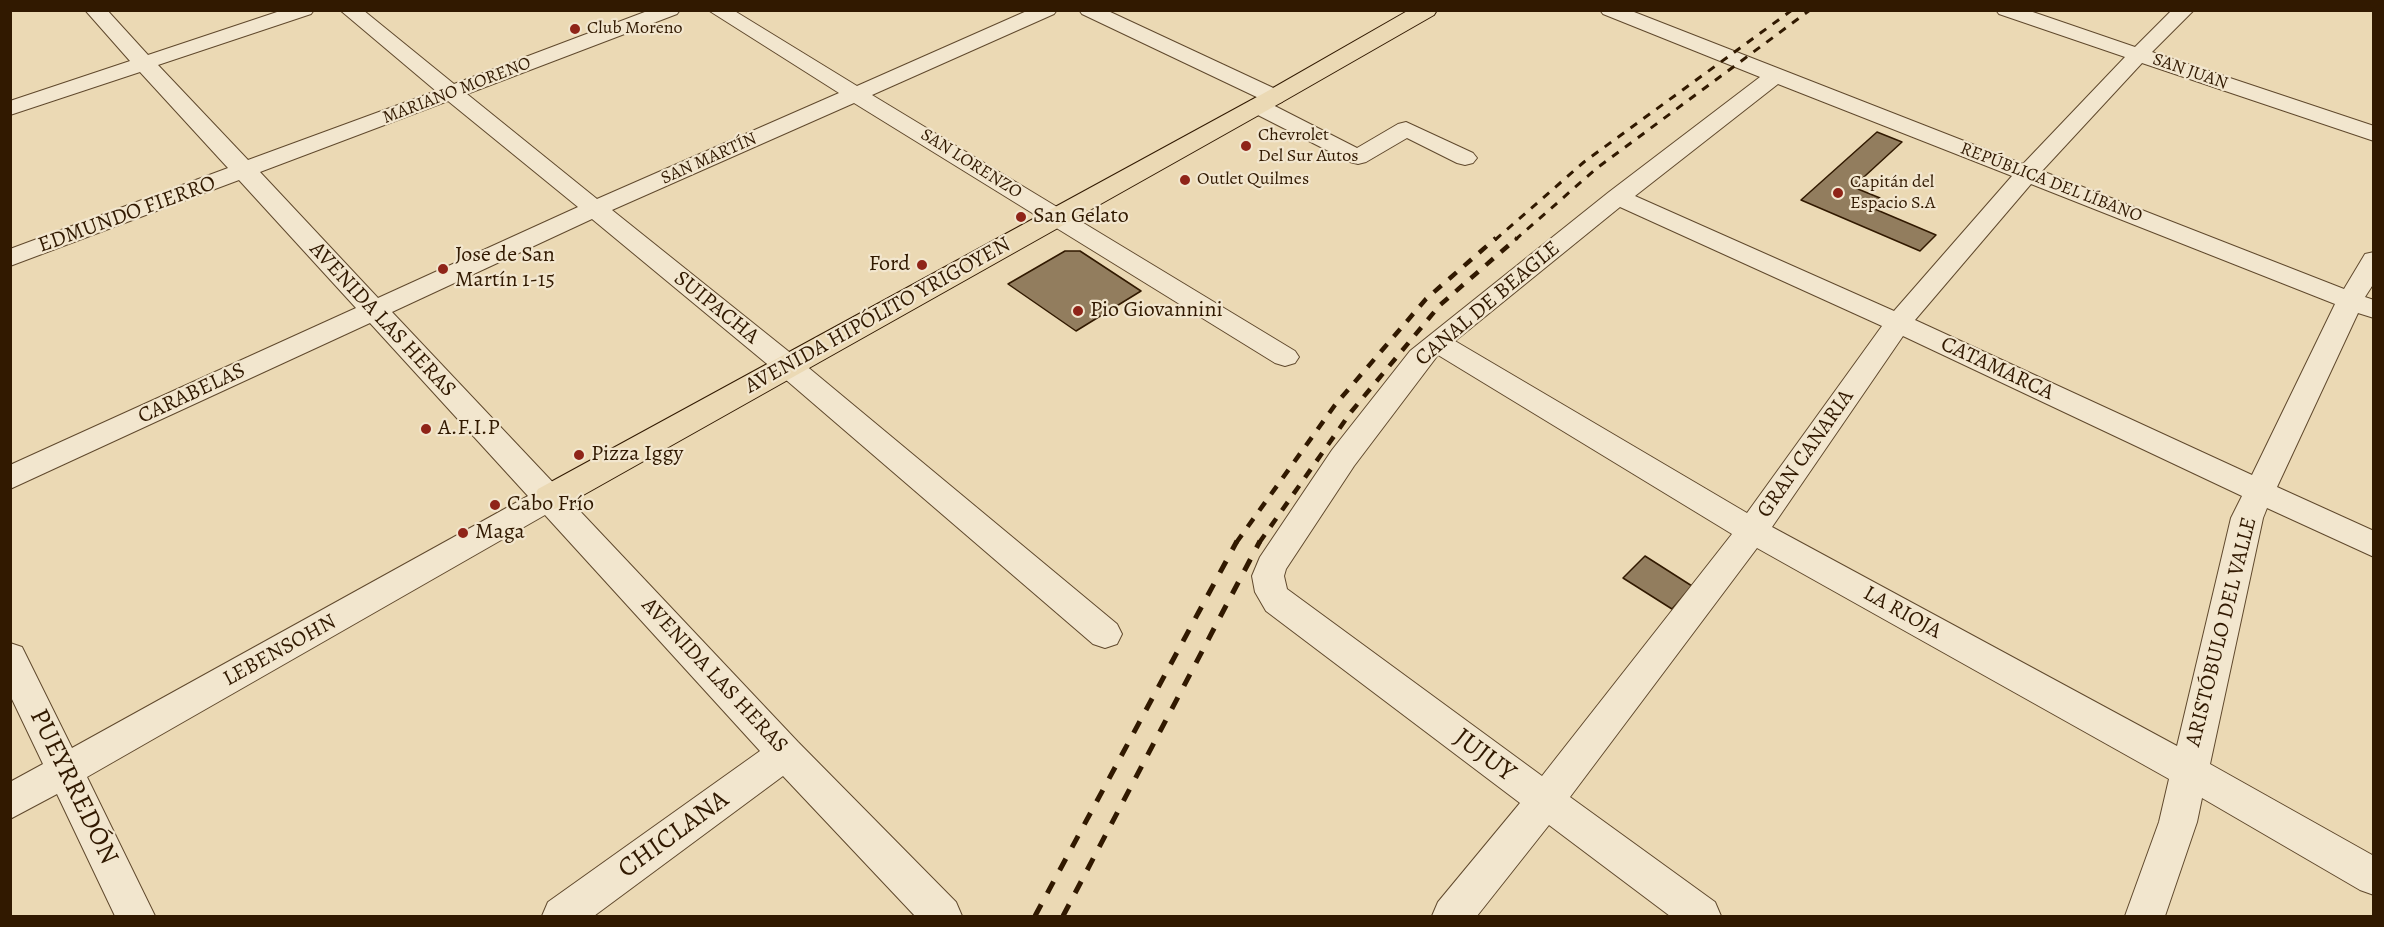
<!DOCTYPE html>
<meta charset="utf-8">
<style>
body{margin:0}
#map{position:relative;width:2384px;height:927px;overflow:hidden;background:#ebd9b4;font-family:Alegreya,serif}
canvas{display:block}
.frame{position:absolute;inset:0;border:12px solid #311900;pointer-events:none}
</style>
<div id="map">
<canvas width="2384" height="927"></canvas>
<div class="frame"></div>
</div>
<script>
const context = document.querySelector('canvas').getContext('2d');
context.lineJoin = 'round';
function paint(path, color) {
  context.fillStyle = color;
  context.fill(path, 'evenodd');
}
function poly(rows) {
  const path = new Path2D();
  for (const r of rows) {
    path.moveTo(r[0], r[1]);
    for (let i = 2; i < r.length; i += 2) path.lineTo(r[i], r[i + 1]);
  }
  return path;
}
function strokePath(path, color, width, dash) {
  context.strokeStyle = color;
  context.lineWidth = width;
  context.lineCap = dash ? 'butt' : 'round';
  context.setLineDash(dash || []);
  context.stroke(path);
}
function label(font, color, halo, rows, align = 'center') {
  context.font = font + ' Alegreya,serif';
  context.lineWidth = 4.5;
  context.setLineDash([]);
  context.textBaseline = 'middle';
  context.strokeStyle = halo;
  context.fillStyle = color;
  for (const [text, x, y, turn = 0] of rows) {
    context.save();
    context.translate(x, y);
    context.rotate((+turn || 0) * Math.PI / 180);
    context.textAlign = isNaN(turn) ? turn : align;
    if (halo) context.strokeText(text, 0, 0);
    context.fillText(text, 0, 0);
    context.restore();
  }
}
const building = poly([
 [1877,132,1902,142,1853,187,1880,198,1870,207,1936,235,1920,251,1801,200,1877,132],
 [1065,251,1080,251,1141,291,1076,331,1008,284,1065,251],
 [1645,556,1692,586,1672,609,1623,578,1645,556]
]);
paint(building, '#927d5e');
strokePath(building, '#311900', 1.5);
const minor = poly([
 [85,10,107,10,148,55,283,10,314,10,311,14,158,65,248,160,436,91,340,10,363,10,454,84,650,10,680,10,677,14,467,94,597,199,839,93,708,10,733,10,857,86,1029,10,1057,10,1054,14,872,95,1295,351,1299,357,1295,363,1285,366,1275,363,854,103,612,210,798,359,1117,624,1122,634,1117,644,1105,648,1093,644,778,373,592,219,392,312,798,742,956,902,962,916,915,916,783,776,594,916,542,916,548,902,760,751,545,515,87,777,155,916,115,916,57,794,10,819,10,782,43,764,10,695,10,643,22,647,72,748,528,496,370,323,10,489,10,465,356,308,239,180,10,266,10,249,228,168,140,72,10,115,10,101,130,61,85,10],
 [448,101,578,207,378,298,260,172,448,101],
 [1079,10,1106,10,1282,92,1285,97,1282,102,1274,104,1267,102,1357,148,1398,124,1406,122,1473,153,1477,158,1473,163,1465,165,1457,163,1407,138,1366,162,1358,164,1350,162,1250,111,1247,106,1250,101,1258,99,1265,101,1082,14,1079,10],
 [1600,10,1629,10,2023,164,2125,57,1999,14,1996,10,2027,10,2135,47,2172,10,2194,10,2152,52,2374,126,2374,141,2142,63,2042,171,2344,289,2365,254,2374,252,2374,283,2365,297,2374,300,2374,318,2358,313,2277,487,2374,531,2374,557,2267,508,2263,518,2210,764,2374,856,2374,895,2360,890,2202,798,2197,822,2165,916,2125,916,2159,822,2169,779,1757,548,1570,797,1715,902,1721,916,1670,916,1549,825,1477,916,1432,916,1438,902,1520,803,1266,611,1255,592,1252,576,1260,557,1332,450,1410,351,1609,192,1760,77,1603,14,1600,10],
 [1778,84,2012,176,1894,311,1635,196,1778,84],
 [2031,184,2335,304,2252,475,1915,320,2031,184],
 [1620,207,1882,326,1747,513,1455,341,1620,207],
 [1903,336,2242,496,2231,518,2177,746,1772,527,1903,336],
 [1438,355,1732,534,1542,776,1287,589,1284,576,1286,569,1354,466,1438,355]
]);
const major = poly([
 [1409,10,1437,10,1434,15,1282,102,562,507,550,510,538,507,533,498,538,489,1266,92,1409,10]
]);
strokePath(minor, '#60492d', 2);
strokePath(major, '#311900', 2);
paint(minor, '#f2e6ce');
paint(major, '#ebd9b4');
strokePath(poly([
 [1495,240,1584,162,1792,10],
 [1515,240,1597,168,1810,10]
]), '#311900', 3, [8, 8]);
strokePath(poly([
 [1236,543,1335,405,1426,299,1496,238],
 [1259,543,1351,412,1440,305,1517,238]
]), '#311900', 4.5, [10, 10]);
strokePath(poly([
 [1035,916,1237,541],
 [1063,916,1260,541]
]), '#311900', 5, [13, 13]);
for (const [x, y, r, color] of [
 [575,29,6,"#8f2418"],
 [1246,146,6,"#8f2418"],
 [1185,180,6,"#8f2418"],
 [1838,193,6,"#8f2418"],
 [1021,217,6,"#8f2418"],
 [922,265,6,"#8f2418"],
 [443,269,6,"#8f2418"],
 [1078,311,6,"#8f2418"],
 [426,429,6,"#8f2418"],
 [579,455,6,"#8f2418"],
 [495,505,6,"#8f2418"],
 [463,533,6,"#8f2418"]
]) {
  const dot = new Path2D();
  dot.arc(x, y, r, 0, 2 * Math.PI);
  context.fillStyle = color;
  context.fill(dot);
  strokePath(dot, '#f2e6ce', 2);
}
label('18px', '#311900', '#f2e6ce', [
 ["Club Moreno",587,29],
 ["Chevrolet",1258,136],
 ["Del Sur Autos",1258,157],
 ["Outlet Quilmes",1197,180],
 ["Capitán del",1850,183],
 ["Espacio S.A",1850,204]
], 'left');
label('18px', '#311900', '#f2e6ce', [
 ["SAN JUAN",2190,72,19],
 ["MARIANO MORENO",457,91,-21],
 ["SAN MARTÍN",709,159,-24],
 ["SAN LORENZO",971,164,32],
 ["REPÚBLICA DEL LÍBANO",2051,183,21]
]);
label('22px', '#311900', '#f2e6ce', [
 ["EDMUNDO FIERRO",127,215,-20],
 ["CANAL DE BEAGLE",1488,304,-40],
 ["SUIPACHA",716,308,39],
 ["AVENIDA HIPÓLITO YRIGOYEN",878,316,-29],
 ["AVENIDA LAS HERAS",382,320,47],
 ["CATAMARCA",1997,369,25],
 ["CARABELAS",192,394,-25],
 ["GRAN CANARIA",1806,454,-55],
 ["LA RIOJA",1902,613,29],
 ["ARISTÓBULO DEL VALLE",2222,632,-76],
 ["LEBENSOHN",280,651,-29],
 ["AVENIDA LAS HERAS",714,676,47]
]);
label('22px', '#311900', '#f2e6ce', [
 ["San Gelato",1033,217],
 ["Jose de San",455,256],
 ["Martín 1-15",455,281],
 ["Ford",910,265,"right"],
 ["Pio Giovannini",1090,311],
 ["A.F.I.P",438,429],
 ["Pizza Iggy",591,455],
 ["Cabo Frío",507,505],
 ["Maga",475,533]
], 'left');
label('27px', '#311900', '#f2e6ce', [
 ["JUJUY",1484,756,37],
 ["PUEYRREDÓN",73,787,64],
 ["CHICLANA",674,835,-36]
]);
</script>
